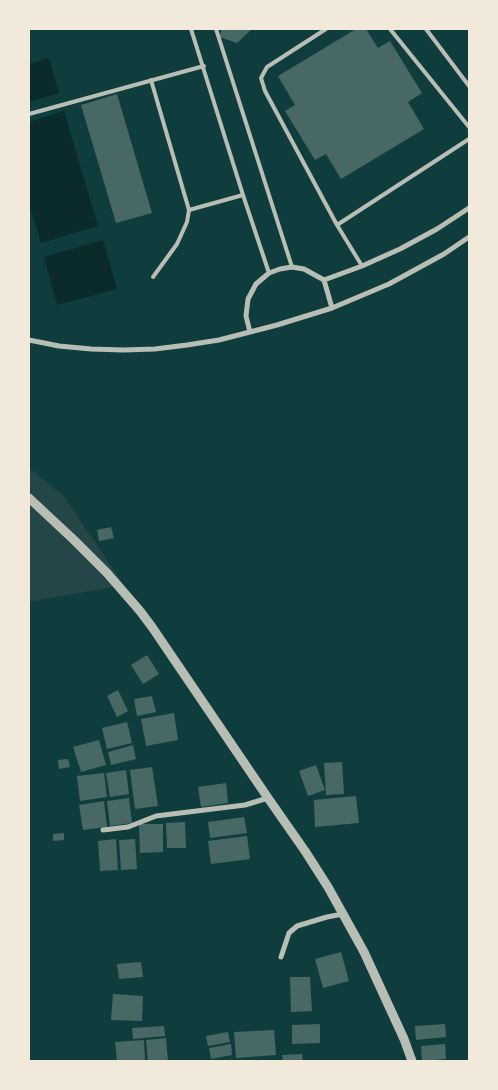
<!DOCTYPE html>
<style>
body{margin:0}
#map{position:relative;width:498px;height:1090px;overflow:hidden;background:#0f3d3e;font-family:Cabin,sans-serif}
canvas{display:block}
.frame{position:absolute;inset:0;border:30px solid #f1e9da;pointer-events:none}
</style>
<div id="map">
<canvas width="498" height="1090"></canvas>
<div class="frame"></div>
</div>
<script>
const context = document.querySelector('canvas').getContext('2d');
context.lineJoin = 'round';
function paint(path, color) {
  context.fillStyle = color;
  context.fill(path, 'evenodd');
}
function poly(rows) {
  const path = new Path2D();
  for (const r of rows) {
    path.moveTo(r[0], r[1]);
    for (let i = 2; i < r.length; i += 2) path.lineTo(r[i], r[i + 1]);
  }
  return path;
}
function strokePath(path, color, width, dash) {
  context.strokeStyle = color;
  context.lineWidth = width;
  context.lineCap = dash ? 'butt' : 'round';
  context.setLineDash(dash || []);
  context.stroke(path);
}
paint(poly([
 [29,468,63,495,124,585,29,602]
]), '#244646');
paint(poly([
 [49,58,59,93,29,102,29,64],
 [64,111,98,226,41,243,29,203,29,122],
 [103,240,117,289,57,305,44,257]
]), '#0a2a2b');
paint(poly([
 [222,29,252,29,237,43,219,37],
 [356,29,366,29,378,48,390,41,422,93,408,102,424,129,341,179,326,154,315,160,285,111,295,105,278,76],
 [117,94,152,213,116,223,81,105],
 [111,527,114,538,99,541,97,530],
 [147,655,159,674,143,684,131,665],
 [118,690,128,711,117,717,107,696],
 [152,696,156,712,137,716,134,699],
 [174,713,178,740,146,746,141,719],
 [127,722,132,743,107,749,102,728],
 [99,740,106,765,81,772,73,747],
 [133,745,136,759,111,765,108,752],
 [68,759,70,767,59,769,58,760],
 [342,762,344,794,326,795,324,763],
 [316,765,325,790,308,796,299,771],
 [152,767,158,806,135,809,130,770],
 [126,770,129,794,110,797,106,773],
 [104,773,107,797,80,801,77,776],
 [226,783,228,803,201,807,198,787],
 [356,796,359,823,315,827,314,800],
 [129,798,132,823,110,826,107,801],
 [104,801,107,827,83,830,79,805],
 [244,817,247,833,210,838,208,822],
 [185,822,186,848,167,848,166,823],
 [139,824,163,824,163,852,140,853],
 [64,833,64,840,53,841,53,834],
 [247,836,250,859,211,864,208,841],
 [116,839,118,870,100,871,98,841],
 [135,839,137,869,121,870,119,840],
 [341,952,349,981,323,988,315,959],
 [141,962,143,977,119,979,117,964],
 [290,977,310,977,312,1011,291,1012],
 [113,994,143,996,142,1021,111,1020],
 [320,1024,320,1043,292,1044,292,1025],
 [445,1024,446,1037,416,1040,415,1026],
 [164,1026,165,1036,133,1039,132,1028],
 [274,1030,276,1055,236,1058,234,1032],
 [228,1032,230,1042,208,1046,206,1036],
 [166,1038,168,1061,148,1061,146,1040],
 [144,1040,145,1061,117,1061,115,1042],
 [231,1044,232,1055,211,1059,209,1048],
 [445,1044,446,1059,422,1061,421,1046],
 [302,1054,303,1061,283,1061,282,1055]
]), '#486865');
strokePath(poly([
 [191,29,243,195,269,273],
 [216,29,292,267],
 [326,29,267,67,261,78,265,91,337,225,362,266],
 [390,29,469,127],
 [426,29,469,86],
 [151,80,189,210,187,222,177,244,153,277],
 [29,114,204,66],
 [189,210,243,195],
 [337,225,469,139]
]), '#b8beb3', 4);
strokePath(poly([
 [324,280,362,266,400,249,437,229,469,208],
 [324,280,332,308],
 [250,332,246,316,248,299,256,284,269,273,280,269,292,267,304,269,324,280],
 [29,340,59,346,91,349,123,350,155,349,187,345,219,340,277,325,332,308,389,284,444,254,469,237],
 [103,830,128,827,156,816,245,805,268,798],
 [281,957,289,933,297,926,327,917,343,914]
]), '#b8beb3', 5);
strokePath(poly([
 [29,498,74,540,107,573,140,611,152,627,268,798,305,851,328,887,364,952,404,1039,412,1061]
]), '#b8beb3', 9);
</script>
